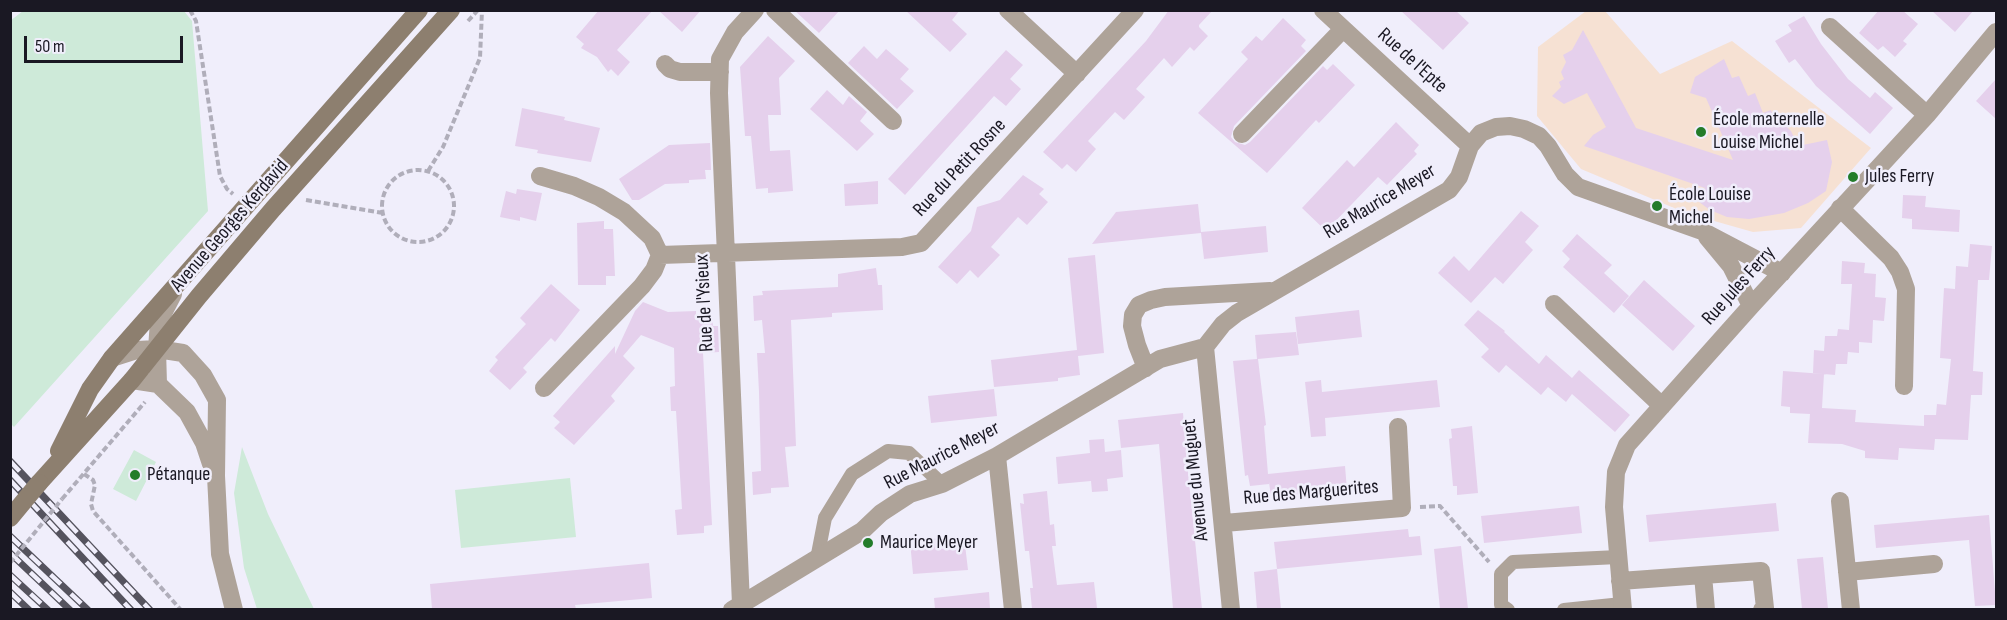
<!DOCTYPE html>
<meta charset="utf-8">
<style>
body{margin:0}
#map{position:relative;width:2007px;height:620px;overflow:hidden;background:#f0eefb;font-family:"Sofia Sans Condensed",sans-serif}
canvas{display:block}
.frame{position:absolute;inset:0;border:12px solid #1a1823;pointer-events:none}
.scale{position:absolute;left:24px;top:36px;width:159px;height:27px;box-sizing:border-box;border:3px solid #1a1823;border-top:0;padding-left:8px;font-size:18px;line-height:21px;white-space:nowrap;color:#1a1823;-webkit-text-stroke:4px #f0eefb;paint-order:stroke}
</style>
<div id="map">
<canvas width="2007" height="620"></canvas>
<div class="frame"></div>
<div class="scale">50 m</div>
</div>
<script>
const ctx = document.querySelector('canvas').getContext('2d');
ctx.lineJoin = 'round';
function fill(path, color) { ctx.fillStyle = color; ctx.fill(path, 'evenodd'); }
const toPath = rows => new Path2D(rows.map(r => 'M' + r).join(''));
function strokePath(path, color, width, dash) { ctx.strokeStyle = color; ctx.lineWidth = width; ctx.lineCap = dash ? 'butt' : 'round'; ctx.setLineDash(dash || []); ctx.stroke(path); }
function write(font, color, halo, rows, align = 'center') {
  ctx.font = font + ' "Sofia Sans Condensed",sans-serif'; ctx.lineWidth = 5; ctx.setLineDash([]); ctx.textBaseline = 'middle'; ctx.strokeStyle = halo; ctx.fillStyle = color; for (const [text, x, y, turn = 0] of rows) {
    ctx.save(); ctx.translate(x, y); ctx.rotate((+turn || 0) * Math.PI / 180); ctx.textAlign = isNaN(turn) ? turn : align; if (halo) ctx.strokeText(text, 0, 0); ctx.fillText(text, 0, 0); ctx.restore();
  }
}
fill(toPath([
 [1586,11,1605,11,1660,74,1732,41,1871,148,1801,228,1753,232,1686,213,1581,169,1537,116,1538,47]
]), '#f6e1d3');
fill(toPath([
 [23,11,184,11,192,21,208,211,14,427,10,423,10,21],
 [242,447,268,514,314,609,257,609,244,568,234,493],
 [134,450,156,462,136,501,113,489],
 [570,478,576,537,461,548,455,490]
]), '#ceead9');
fill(toPath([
 [599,10,653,10,617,50,630,62,618,76,611,69,608,72,597,57,581,48,584,44,576,37],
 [658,10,701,10,682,32],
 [794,10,840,10,819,33],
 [905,10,960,10,952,20,967,34,950,52],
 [1169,10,1213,10,1199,25,1199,27,1208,36,1194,51,1190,47,1172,67,1164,58,1136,89,1145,97,1124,120,1115,112,1088,141,1096,149,1076,172,1067,164,1062,169,1043,152,1146,41],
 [1400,10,1455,10,1469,23,1443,50],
 [1879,10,1902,10,1918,24,1903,41,1907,44,1895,57,1883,46,1878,50,1859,33],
 [1931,10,1974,10,1955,32],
 [1804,16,1821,44,1848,79,1870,98,1875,92,1893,108,1870,134,1816,86,1795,59,1789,63,1775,41,1792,31,1788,25],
 [1283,18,1306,40,1301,46,1306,51,1234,126,1231,137,1235,142,1245,145,1250,142,1323,66,1327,70,1333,64,1355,85,1319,123,1316,120,1267,173,1198,113,1248,59,1241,52,1256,36,1262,41],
 [1583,30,1636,128,1733,160,1706,98,1690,93,1695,77,1724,59,1732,78,1739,76,1748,96,1755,93,1763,113,1771,110,1778,127,1785,125,1791,131,1798,146,1827,140,1832,162,1826,191,1808,203,1784,213,1749,219,1727,217,1710,210,1695,199,1705,188,1584,146,1593,135,1606,127,1587,93,1564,104,1552,96,1561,87,1559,82,1564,79,1561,72,1566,62,1563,55,1572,50],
 [768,36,795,61,779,78,781,115,768,115,770,151,790,150,793,191,768,193,768,188,756,189,751,136,745,136,740,67],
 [864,46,877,59,886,49,909,69,900,79,914,91,897,109,848,63],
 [1006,50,1023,65,1010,79,1021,89,1006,106,994,96,905,195,888,179],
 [1996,79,1996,119,1976,101],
 [827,90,843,105,849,96,867,112,860,121,874,134,857,151,810,109],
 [522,108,565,117,564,120,600,128,591,162,537,153,538,150,515,146],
 [1396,122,1419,145,1414,151,1417,154,1387,185,1378,177,1326,231,1302,208,1347,160,1354,167],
 [710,143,711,170,705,170,706,179,689,180,689,183,665,184,639,200,632,200,619,179,669,145],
 [1023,175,1044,189,1039,194,1048,202,1027,225,1018,217,991,247,1000,255,978,278,970,270,957,284,938,267,971,231,977,207,1000,200],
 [878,181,878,204,845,206,844,184],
 [517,189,542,193,536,221,520,217,520,221,500,217,506,191,516,194],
 [1903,195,1926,196,1925,207,1960,210,1959,232,1912,229,1912,219,1902,218],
 [1198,204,1201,232,1266,226,1268,252,1204,259,1201,233,1092,244,1116,212],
 [1521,211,1539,226,1525,242,1533,250,1503,284,1495,277,1471,303,1438,273,1454,256,1469,271],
 [604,221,604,229,613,229,615,276,606,276,606,285,578,285,577,223],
 [1577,234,1612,265,1604,273,1629,296,1614,313,1563,267,1570,259,1562,251],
 [1970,244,1992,246,1989,280,1978,280,1973,371,1983,372,1982,395,1971,395,1968,440,1935,439,1934,450,1899,448,1898,460,1865,458,1865,451,1842,444,1808,443,1810,414,1790,413,1790,407,1781,406,1783,371,1824,374,1822,408,1856,410,1855,422,1924,426,1924,415,1936,415,1937,404,1946,405,1951,359,1940,358,1944,288,1955,289,1956,266,1968,267],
 [1095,255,1104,353,1078,356,1080,375,1058,378,1058,381,994,387,991,360,1077,350,1068,258],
 [1842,261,1865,263,1864,273,1876,274,1875,297,1886,298,1884,321,1873,320,1872,343,1859,342,1859,353,1848,352,1847,364,1836,364,1835,375,1813,373,1814,350,1824,351,1825,336,1837,336,1838,329,1849,330,1852,284,1841,284],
 [876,268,878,285,882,285,883,310,832,313,832,317,791,320,796,446,785,447,789,487,771,488,771,493,753,495,752,472,761,471,759,392,757,353,765,353,762,320,754,321,753,296,763,295,762,291,838,287,838,274],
 [1644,280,1695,326,1673,351,1622,305],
 [551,284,580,310,555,342,551,338,523,368,527,372,510,390,489,371,498,360,495,357,526,324,520,318],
 [643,302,668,312,696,311,696,315,712,315,713,326,718,326,719,352,703,353,712,525,704,526,704,533,677,535,675,510,682,509,676,411,671,411,670,387,675,386,674,348,641,335,623,356,635,368,611,396,615,401,574,445,554,428,560,422,553,416,615,346,615,354,635,311],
 [1359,310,1362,337,1298,344,1295,317],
 [1478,310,1505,331,1504,332,1539,364,1546,355,1572,378,1579,370,1630,415,1615,432,1572,394,1566,402,1548,387,1541,395,1506,365,1499,373,1481,357,1489,349,1464,325],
 [1296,332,1299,355,1258,359,1266,425,1264,426,1268,474,1345,466,1347,490,1271,497,1269,482,1269,484,1250,486,1248,475,1245,476,1233,361,1257,359,1255,335],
 [1321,380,1322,392,1437,380,1440,407,1325,418,1326,436,1311,437,1305,382],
 [994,389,997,416,931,423,928,396],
 [1183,413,1188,472,1202,609,1173,609,1159,444,1121,448,1118,420],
 [1472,426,1478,493,1457,495,1457,486,1453,486,1449,439,1452,438,1451,429],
 [1104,439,1105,452,1121,450,1123,477,1107,479,1108,491,1092,492,1091,481,1058,484,1056,457,1090,453,1089,440],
 [1047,491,1050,525,1054,524,1056,546,1052,546,1057,585,1094,582,1097,608,1032,609,1030,588,1033,588,1029,551,1025,551,1020,503,1024,504,1023,494],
 [1776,503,1779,531,1649,542,1646,515],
 [1579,506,1582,533,1484,543,1481,516],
 [1989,515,1996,605,1975,606,1969,540,1876,548,1874,525],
 [1408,529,1409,537,1420,536,1422,555,1277,569,1274,542],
 [964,536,968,570,913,574,910,541],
 [1461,546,1468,609,1440,609,1434,549],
 [1823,557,1828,609,1802,609,1797,559],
 [649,563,652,598,575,605,576,609,432,609,430,584],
 [1277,569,1281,609,1257,609,1254,572],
 [989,592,990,609,935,609,934,598]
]), '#e5d0ec');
strokePath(toPath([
 [190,10,196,21,220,176,227,189,233,194],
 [468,21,478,10],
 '382 206a36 36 0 1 1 72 0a36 36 0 1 1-72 0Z',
 [428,171,443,147,480,58,482,10],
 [306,200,383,213],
 [84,474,93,480,95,485,91,504,93,511,181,610],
 [62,499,145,402],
 [1420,507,1440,506,1489,562]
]), '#b0aeba', 4, [6, 3]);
strokePath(toPath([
 [817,559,825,518,852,474,888,451,909,453,942,484],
 [1508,610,1501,605,1501,574,1513,562,1618,557],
 [1564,610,1622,604]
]), '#aea399', 14);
strokePath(toPath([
 [775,10,893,121],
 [1008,10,1077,74],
 [1323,10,1470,146],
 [1830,27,1927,115],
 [665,64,670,69,680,72,720,72],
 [1242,134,1343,29],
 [540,176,574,186,599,197,624,212,652,238,660,255],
 [1840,208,1891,258,1900,272,1906,289,1904,386],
 [1707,237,1731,266,1751,306],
 [660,255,902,247,921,243,1135,10],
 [1554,304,1662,406],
 [1205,347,1231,610],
 [112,358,137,350,157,349,183,353,203,375,217,400,216,476,220,554,234,610],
 [1146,368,1137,345,1132,326,1133,315,1139,305,1151,300,1165,297,1270,291],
 [132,380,158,384,187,412,204,443,211,464],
 [158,384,157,349,159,321,173,294],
 [544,388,642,286,654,270,660,255],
 [997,456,1013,610],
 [1840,501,1851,610],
 [1224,523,1402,508,1398,427],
 [1847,572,1934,564],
 [1703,575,1761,571,1765,608,1762,610],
 [1620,581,1703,575,1706,610],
 [741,604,719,93,720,59,735,32,755,10],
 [732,610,862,531,881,513,910,494,942,484,997,456,1160,359,1205,347,1223,324,1237,313,1449,190,1459,177,1470,146,1481,133,1496,127,1510,126,1524,129,1539,136,1548,146,1565,174,1578,187,1702,231,1782,273],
 [1623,610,1614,507,1616,472,1627,445,1751,306,1927,115,1996,32]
]), '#aea399', 18);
strokePath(toPath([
 [59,451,90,389,112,358,419,10],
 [39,483,132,380,199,296,273,209,451,10]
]), '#8d7f6f', 18);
const rail = toPath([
 [10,461,150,610],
 [10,480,131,610],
 [10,536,88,610],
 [10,553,70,610],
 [10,575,48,610],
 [10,592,29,610]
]);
strokePath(rail, '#55535e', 7);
strokePath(rail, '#f0eefb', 4.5, [14]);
strokePath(toPath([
 [10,563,62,499]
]), '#b0aeba', 4, [6, 3]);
strokePath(toPath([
 [10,518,39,483]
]), '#8d7f6f', 18);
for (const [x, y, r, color] of [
 [1701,132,6,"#237c2a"],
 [1853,177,6,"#237c2a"],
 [1657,206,6,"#237c2a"],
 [135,475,6,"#237c2a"],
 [868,543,6,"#237c2a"]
]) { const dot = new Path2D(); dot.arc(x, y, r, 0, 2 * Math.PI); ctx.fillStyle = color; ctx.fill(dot); strokePath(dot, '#f0eefb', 2); }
write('20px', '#1a1823', '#f0eefb', [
 ["Rue de l'Epte",1412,61,42],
 ["Rue du Petit Rosne",960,168,-47],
 ["Rue Maurice Meyer",1380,202,-31],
 ["Avenue Georges Kerdavid",230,226,-49],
 ["Rue Jules Ferry",1739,286,-48],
 ["Rue de l'Ysieux",705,303,-93],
 ["Rue Maurice Meyer",942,456,-27],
 ["Avenue du Muguet",1196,480,-96],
 ["Rue des Marguerites",1311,493,-5]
]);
write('20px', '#1a1823', '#f0eefb', [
 ["École maternelle",1713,120],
 ["Louise Michel",1713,143],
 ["Jules Ferry",1865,177],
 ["École Louise",1669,195],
 ["Michel",1669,218],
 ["Pétanque",147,475],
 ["Maurice Meyer",880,543]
], 'left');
</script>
